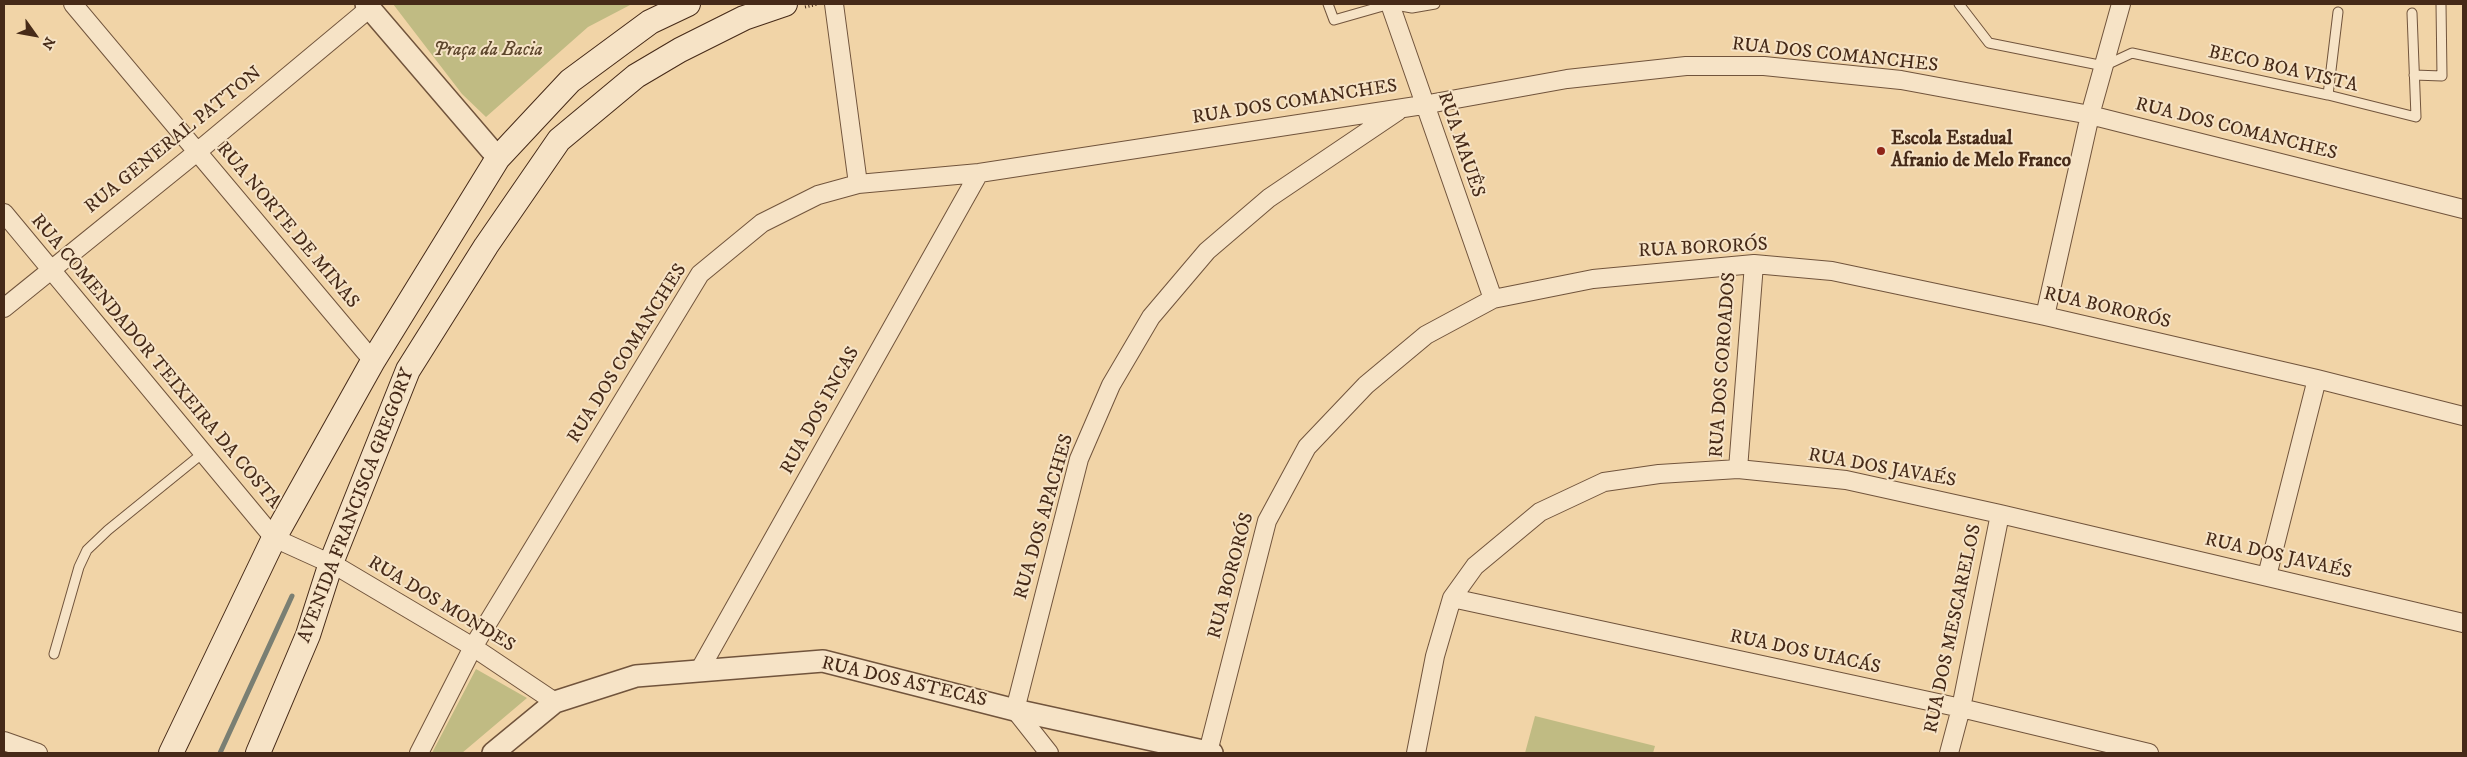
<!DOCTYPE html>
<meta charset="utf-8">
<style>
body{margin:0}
#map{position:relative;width:2467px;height:757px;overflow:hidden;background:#f1d4a7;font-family:"IM FELL DW Pica",serif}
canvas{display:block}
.frame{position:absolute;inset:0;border:5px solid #462a18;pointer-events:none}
.north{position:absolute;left:10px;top:10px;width:50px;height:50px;-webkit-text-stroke:4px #f6e3c6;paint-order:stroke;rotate:122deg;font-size:14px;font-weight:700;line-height:20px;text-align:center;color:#462a18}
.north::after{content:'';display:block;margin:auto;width:18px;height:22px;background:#462a18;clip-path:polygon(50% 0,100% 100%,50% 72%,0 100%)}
</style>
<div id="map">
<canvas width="2467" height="757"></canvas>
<div class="frame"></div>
<div class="north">N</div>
</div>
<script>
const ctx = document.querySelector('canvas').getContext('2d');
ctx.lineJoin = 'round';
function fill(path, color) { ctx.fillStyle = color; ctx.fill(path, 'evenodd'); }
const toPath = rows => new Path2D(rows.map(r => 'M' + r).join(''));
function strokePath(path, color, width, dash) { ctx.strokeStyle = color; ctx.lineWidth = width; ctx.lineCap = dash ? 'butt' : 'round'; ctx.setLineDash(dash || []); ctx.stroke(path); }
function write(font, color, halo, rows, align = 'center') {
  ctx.font = font + ' "IM FELL DW Pica",serif'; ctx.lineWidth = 4; ctx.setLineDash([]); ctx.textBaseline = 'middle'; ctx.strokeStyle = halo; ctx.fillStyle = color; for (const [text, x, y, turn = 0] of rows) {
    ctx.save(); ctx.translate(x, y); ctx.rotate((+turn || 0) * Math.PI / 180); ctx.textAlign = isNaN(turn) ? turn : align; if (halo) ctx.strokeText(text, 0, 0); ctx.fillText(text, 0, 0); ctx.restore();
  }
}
fill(toPath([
 [393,4,632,4,588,27,486,117,462,94],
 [476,669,527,698,462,753,432,753],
 [1535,716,1655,746,1653,753,1525,753]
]), '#c0bb83');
strokePath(toPath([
 [220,753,292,596]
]), '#7a7f73', 5);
const service = toPath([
 [1328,4,1334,20,1390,4],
 [1390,4,1412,8,1435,4],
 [1959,4,1989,43,2104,66,2132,53,2328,95,2416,117,2412,13],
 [2414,75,2442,76,2441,4],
 [2328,95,2338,12],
 [54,654,79,567,87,550,108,530,203,453]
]);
const minor = toPath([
 [73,4,373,361],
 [834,4,858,184],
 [1390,4,1493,299],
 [4,213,274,538,338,567,473,647,555,702],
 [4,308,197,152,371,7],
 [2045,316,2090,115,2121,4],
 [1738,469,1754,264],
 [2267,576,2317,379],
 [1452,598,1961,708,2149,753],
 [699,671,979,173],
 [4,741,38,753],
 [1208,752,1267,521,1307,447,1366,385,1426,335,1493,299,1593,279,1754,264,1832,271,2045,316,2317,379,2463,416],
 [419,753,473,647,700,274,762,223,818,195,858,184,979,173,1423,105,1567,79,1686,66,1764,66,1901,80,2090,115,2463,209],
 [1049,753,1015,710,1079,459,1111,385,1151,317,1207,251,1269,198,1398,111],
 [1416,753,1435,656,1452,598,1475,566,1540,512,1604,482,1659,474,1738,469,1846,480,2000,514,2463,623],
 [1949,753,1961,708,2000,514]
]);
const tertiary = toPath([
 [366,4,498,158],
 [493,753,555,702,636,676,823,661,1015,710,1212,753]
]);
const secondary = toPath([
 [171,753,274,538,373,361,498,158,570,81,650,22,688,4],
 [258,753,308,635,331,563,408,370,486,246,559,140,636,76,680,50,744,18,785,4]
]);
strokePath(service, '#71543c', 11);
strokePath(minor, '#71543c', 20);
strokePath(tertiary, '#71543c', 24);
strokePath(secondary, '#462a18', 26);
strokePath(toPath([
 [805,7,818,4]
]), '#462a18', 3, [1, 2.5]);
strokePath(service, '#f6e3c6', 9);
strokePath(minor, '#f6e3c6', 18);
strokePath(tertiary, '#f6e3c6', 21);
strokePath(secondary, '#f6e3c6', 24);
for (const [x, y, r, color] of [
 [1881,151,5,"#8f2418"]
]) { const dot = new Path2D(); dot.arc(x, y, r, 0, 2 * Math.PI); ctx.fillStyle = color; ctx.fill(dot); strokePath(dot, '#f6e3c6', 2); }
write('italic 19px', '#5e472d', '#f6e3c6', [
 ["Praça da Bacia",488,51]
]);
write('19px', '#462a18', '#f6e3c6', [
 ["RUA DOS COMANCHES",1835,56,6],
 ["BECO BOA VISTA",2283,70,13],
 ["RUA DOS COMANCHES",1295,103,-9],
 ["RUA DOS COMANCHES",2236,130,14],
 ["RUA GENERAL PATTON",174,141,-39],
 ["RUA MAUÊS",1460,145,71],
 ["RUA NORTE DE MINAS",287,226,50],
 ["RUA BORORÓS",1703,249,-3],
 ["RUA BORORÓS",2107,309,13],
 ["RUA DOS COMANCHES",628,354,-58],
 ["RUA COMENDADOR TEIXEIRA DA COSTA",155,362,50],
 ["RUA DOS COROADOS",1724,365,-86],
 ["RUA DOS INCAS",821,411,-61],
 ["RUA DOS JAVAÉS",1882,469,10],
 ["AVENIDA FRANCISCA GREGORY",357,506,-69],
 ["RUA DOS APACHES",1045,517,-74],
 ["RUA DOS JAVAÉS",2278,557,13],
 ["RUA BORORÓS",1232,576,-75],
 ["RUA DOS MONDES",441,605,31],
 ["RUA DOS MESCARELOS",1954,629,-78],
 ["RUA DOS UIACÁS",1805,653,12],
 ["RUA DOS ASTECAS",904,683,13]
]);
write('bold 19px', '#462a18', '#f6e3c6', [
 ["Escola Estadual",1891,140],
 ["Afranio de Melo Franco",1891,162]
], 'left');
</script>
